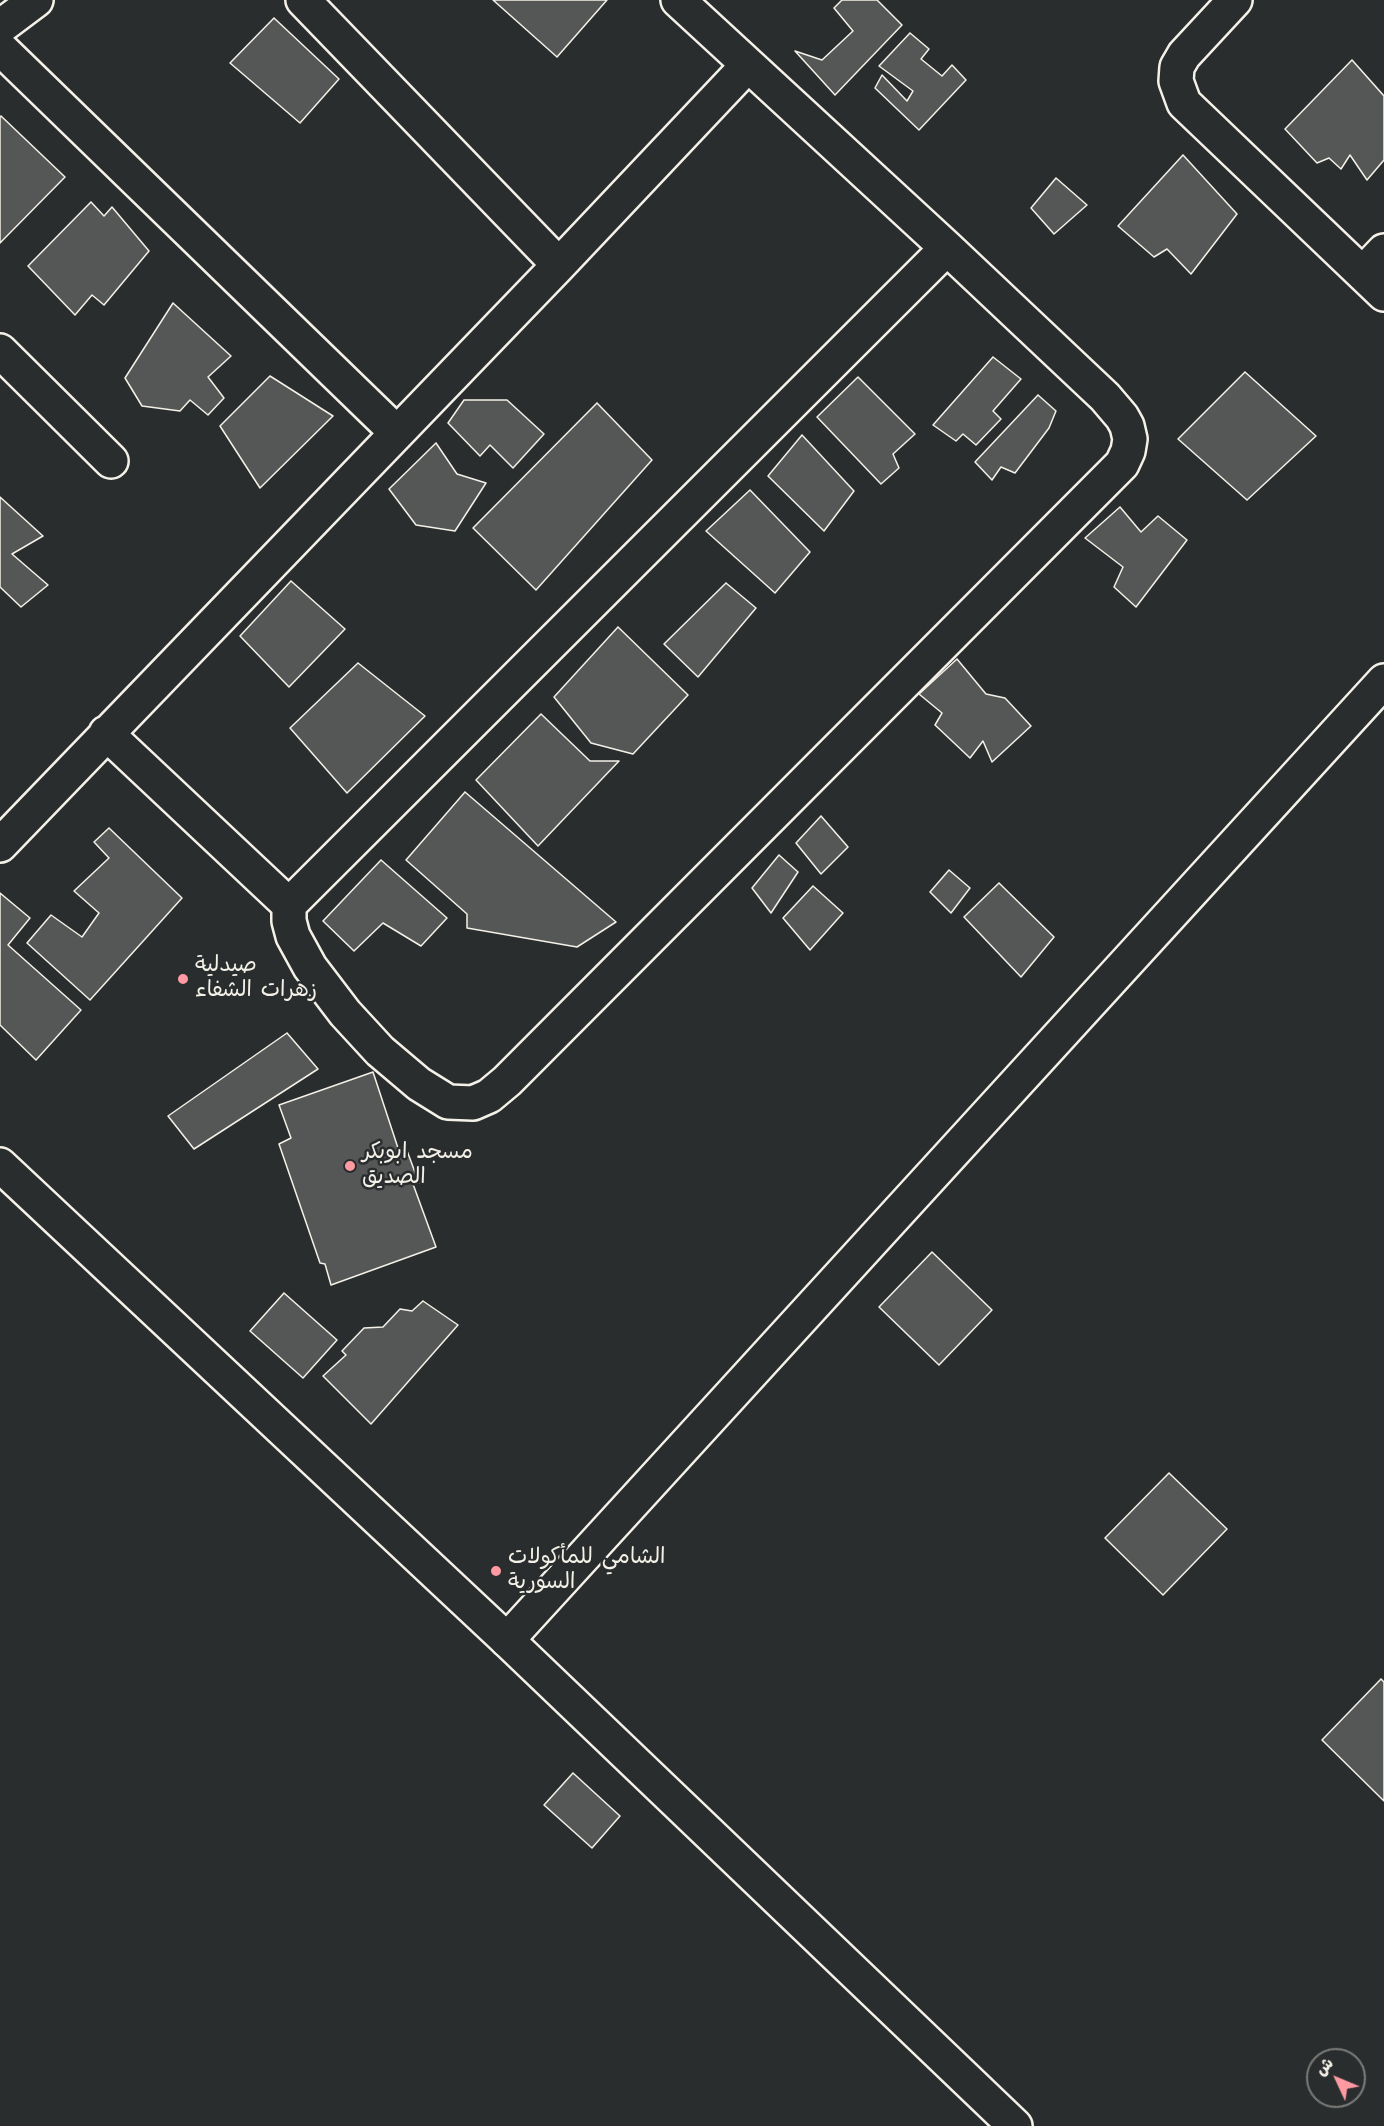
<!DOCTYPE html>
<meta charset="utf-8">
<style>
body{margin:0}
#map{position:relative;width:1384px;height:2126px;overflow:hidden;background:#2a2d2e;font-family:"Architects Daughter","Playpen Sans Arabic",sans-serif}
canvas{display:block}
.north{position:absolute;left:1306px;top:2048px;width:60px;height:60px;box-sizing:border-box;background:#2a2d2e;border:2px solid #7b7b78;border-radius:50%;rotate:314deg;font-size:16px;font-weight:700;line-height:24px;text-align:center;color:#f4f1e8}
.north::after{content:'';display:block;margin:auto;width:21px;height:27px;background:#ff9aa2;clip-path:polygon(50% 0,100% 100%,50% 72%,0 100%)}
</style>
<div id="map">
<canvas width="1384" height="2126"></canvas>
<div class="north">ش</div>
</div>
<script>
const ctx = document.querySelector('canvas').getContext('2d');
ctx.lineJoin = 'round';
function fill(path, color) { ctx.fillStyle = color; ctx.fill(path, 'evenodd'); }
const toPath = rows => new Path2D(rows.map(r => 'M' + r).join(''));
function strokePath(path, color, width, dash) { ctx.strokeStyle = color; ctx.lineWidth = width; ctx.lineCap = dash ? 'butt' : 'round'; ctx.setLineDash(dash || []); ctx.stroke(path); }
function write(font, color, halo, rows, align = 'center') {
  ctx.font = font + ' "Architects Daughter","Playpen Sans Arabic",sans-serif'; ctx.lineWidth = 5; ctx.setLineDash([]); ctx.textBaseline = 'middle'; ctx.strokeStyle = halo; ctx.fillStyle = color; for (const [text, x, y, turn = 0] of rows) {
    ctx.save(); ctx.translate(x, y); ctx.rotate((+turn || 0) * Math.PI / 180); ctx.textAlign = isNaN(turn) ? turn : align; if (halo) ctx.strokeText(text, 0, 0); ctx.fillText(text, 0, 0); ctx.restore();
  }
}
const building = toPath([
 [493,0,607,0,557,57,493,0],
 [842,0,877,0,902,25,835,95,795,51,822,60,853,31,834,8,842,0],
 [274,18,339,79,300,123,230,63,274,18],
 [910,33,929,49,921,59,942,76,952,65,966,80,919,130,875,88,882,75,907,101,913,91,879,66,910,33],
 [1352,60,1384,96,1384,160,1367,180,1350,155,1341,169,1329,158,1317,163,1285,129,1352,60],
 [1,116,65,177,0,243,0,117,1,116],
 [1183,155,1237,214,1191,274,1167,249,1154,257,1118,226,1183,155],
 [1056,178,1087,205,1054,234,1031,208,1056,178],
 [91,202,104,216,112,207,149,251,104,305,92,295,75,315,28,266,91,202],
 [173,303,231,356,208,377,224,398,208,415,190,400,180,411,142,406,125,378,173,303],
 [993,357,1021,379,993,411,1001,419,976,445,963,434,956,441,933,425,993,357],
 [1245,372,1316,436,1247,500,1178,439,1245,372],
 [270,376,333,416,260,488,220,426,270,376],
 [858,377,915,434,893,454,899,468,881,484,817,417,858,377],
 [1038,395,1056,411,1049,428,1015,473,1001,467,992,480,975,462,1038,395],
 [464,400,507,400,544,434,513,468,490,445,480,456,448,423,464,400],
 [597,403,652,460,536,590,473,528,597,403],
 [802,435,854,491,824,531,768,476,802,435],
 [436,443,457,474,486,483,455,531,416,525,389,489,436,443],
 [750,490,810,552,775,593,706,531,750,490],
 [0,497,43,536,12,554,48,585,21,607,0,587,0,497],
 [1120,507,1141,532,1158,516,1187,540,1136,607,1114,587,1123,567,1085,538,1120,507],
 [291,581,345,629,289,687,240,636,291,581],
 [726,583,756,608,698,677,664,644,726,583],
 [618,627,688,695,633,754,591,743,554,697,618,627],
 [957,659,986,694,1005,698,1031,726,992,762,983,741,970,758,935,725,942,713,919,694,957,659],
 [358,663,425,716,347,793,290,728,358,663],
 [541,714,590,761,619,761,538,846,476,780,541,714],
 [465,792,616,922,577,947,467,928,467,914,406,860,465,792],
 [821,816,848,847,821,874,796,843,821,816],
 [109,828,182,898,90,1000,27,943,51,915,82,937,99,913,74,891,109,858,94,842,109,828],
 [779,855,798,872,771,913,752,888,779,855],
 [381,860,447,918,421,946,383,923,354,951,323,921,381,860],
 [949,870,970,888,951,913,930,892,949,870],
 [999,883,1054,937,1021,977,964,917,999,883],
 [813,886,843,913,810,950,783,918,813,886],
 [0,893,30,918,8,945,81,1010,36,1060,0,1025,0,893],
 [287,1033,318,1069,194,1149,168,1116,287,1033],
 [373,1072,398,1148,406,1148,419,1183,413,1184,436,1247,331,1285,325,1264,320,1263,279,1144,291,1138,279,1105,373,1072],
 [932,1252,992,1310,939,1365,879,1307,932,1252],
 [284,1293,337,1340,303,1378,250,1331,284,1293],
 [423,1301,458,1325,371,1424,323,1376,346,1355,342,1351,364,1328,383,1327,400,1309,412,1311,423,1301],
 [1169,1473,1227,1529,1163,1595,1105,1538,1169,1473],
 [1381,1679,1384,1682,1384,1801,1322,1740,1381,1679],
 [573,1773,620,1816,592,1848,544,1805,573,1773]
]);
fill(building, '#555756');
strokePath(building, '#f4f1e8', 1.5);
const minor = toPath([
 [303,0,559,265],
 [678,0,947,248,1105,397,1122,417,1127,426,1130,439,1128,451,1122,464,507,1081,489,1096,473,1103,448,1102,419,1084,380,1051,345,1013,310,967,293,936,289,921,289,905,947,248],
 [1235,0,1184,55,1177,67,1176,81,1184,103,1384,294],
 [0,27,36,0],
 [0,48,397,433],
 [1363,273,1384,251],
 [0,351,111,461],
 [106,733,289,905],
 [0,845,559,265,748,65],
 [507,1640,1384,681]
]);
const major = toPath([
 [0,1165,507,1640,1015,2126]
]);
strokePath(minor, '#f4f1e8', 38);
strokePath(major, '#f4f1e8', 38);
strokePath(minor, '#2a2d2e', 33);
strokePath(major, '#2a2d2e', 33);
for (const [x, y, r, color] of [
 [183,979,6,"#ff9aa2"],
 [350,1166,6,"#ff9aa2"],
 [496,1571,6,"#ff9aa2"]
]) { const dot = new Path2D(); dot.arc(x, y, r, 0, 2 * Math.PI); ctx.fillStyle = color; ctx.fill(dot); strokePath(dot, '#2a2d2e', 2); }
write('22px', '#f4f1e8', '#2a2d2e', [
 ["صيدلية",195,966],
 ["زهرات الشفاء",195,991],
 ["مسجد ابوبكر",362,1153],
 ["الصديق",362,1178],
 ["الشامي للمأكولات",508,1558],
 ["السورية",508,1583]
], 'left');
</script>
